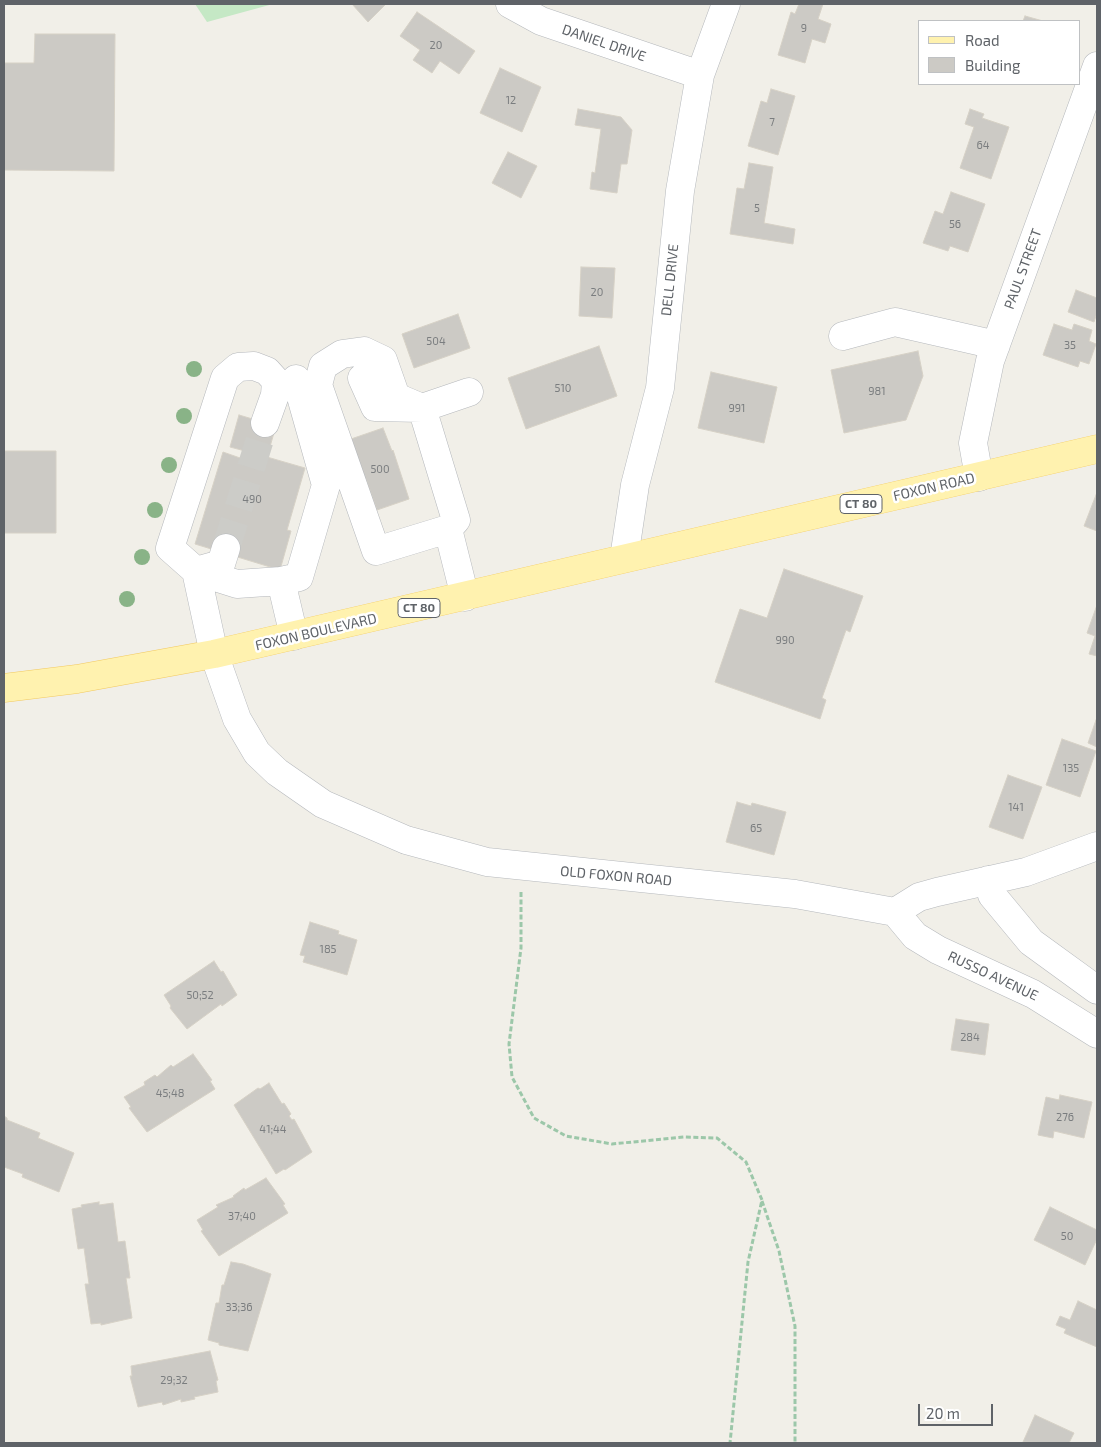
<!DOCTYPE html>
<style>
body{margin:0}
#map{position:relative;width:1101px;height:1447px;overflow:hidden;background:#f1efe8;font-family:"Exo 2",sans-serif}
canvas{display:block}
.frame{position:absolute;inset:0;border:5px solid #5f6368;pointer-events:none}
.legend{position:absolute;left:918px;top:20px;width:162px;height:65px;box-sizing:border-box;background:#fff;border:1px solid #bfc1c3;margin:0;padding:6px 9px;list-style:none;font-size:15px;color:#5f6368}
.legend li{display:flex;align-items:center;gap:10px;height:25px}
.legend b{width:25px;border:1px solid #bfc1c3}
.scale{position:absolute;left:918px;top:1404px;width:75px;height:22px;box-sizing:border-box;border:2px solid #5f6368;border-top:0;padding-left:6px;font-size:15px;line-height:18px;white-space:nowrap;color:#5f6368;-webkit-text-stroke:4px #fff;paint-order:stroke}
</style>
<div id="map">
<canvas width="1101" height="1447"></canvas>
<div class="frame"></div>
<ul class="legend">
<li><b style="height:6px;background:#fff2af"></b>Road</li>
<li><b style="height:14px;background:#cccac5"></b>Building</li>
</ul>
<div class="scale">20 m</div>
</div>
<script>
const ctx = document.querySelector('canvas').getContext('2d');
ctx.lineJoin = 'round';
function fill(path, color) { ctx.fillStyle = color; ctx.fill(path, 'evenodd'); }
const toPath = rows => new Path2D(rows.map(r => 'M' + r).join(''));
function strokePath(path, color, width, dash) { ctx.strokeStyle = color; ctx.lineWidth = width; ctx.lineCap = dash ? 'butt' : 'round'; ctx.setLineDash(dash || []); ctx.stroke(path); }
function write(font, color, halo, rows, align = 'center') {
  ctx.font = font + ' "Exo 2",sans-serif'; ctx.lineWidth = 5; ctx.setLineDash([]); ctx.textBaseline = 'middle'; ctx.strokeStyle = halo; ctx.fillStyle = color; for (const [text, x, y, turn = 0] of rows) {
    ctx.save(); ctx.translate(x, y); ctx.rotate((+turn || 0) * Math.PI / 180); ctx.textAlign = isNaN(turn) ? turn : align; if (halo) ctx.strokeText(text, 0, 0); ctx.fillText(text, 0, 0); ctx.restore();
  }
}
fill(toPath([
 [195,4,273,4,207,22]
]), '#c5e8c5');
const building = toPath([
 [352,4,386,4,368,22,352,4],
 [799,4,823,4,818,19,831,24,825,43,812,39,805,63,778,55,791,12,795,14,799,4],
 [417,12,475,51,459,74,440,61,432,73,413,60,420,50,400,36,417,12],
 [1025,16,1043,21,1023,21,1025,16],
 [35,34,115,34,114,171,4,170,4,63,34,63,35,34],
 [500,68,541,87,522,132,480,113,500,68],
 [771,89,795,96,778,155,748,146,761,101,767,103,771,89],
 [578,109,621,117,632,130,627,164,621,164,617,193,590,189,592,172,595,173,601,129,575,125,578,109],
 [970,109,984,114,982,118,1009,127,991,179,960,168,974,127,965,124,970,109],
 [508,152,537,166,521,198,492,183,508,152],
 [749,163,773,167,764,223,795,229,793,244,730,234,737,188,744,189,749,163],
 [951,192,985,204,968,252,950,246,948,251,923,243,935,211,943,214,951,192],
 [581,267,615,268,612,318,579,316,581,267],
 [1076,290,1097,298,1097,313,1094,322,1068,312,1076,290],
 [458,314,470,348,414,368,402,334,458,314],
 [1054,324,1072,330,1074,324,1092,330,1089,341,1096,344,1089,364,1080,361,1078,367,1043,355,1054,324],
 [599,346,617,396,526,429,508,378,599,346],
 [918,351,923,376,906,420,844,433,831,370,918,351],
 [711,372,777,387,764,443,698,428,711,372],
 [239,415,276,426,267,457,305,468,287,530,291,531,280,570,195,544,223,452,243,459,245,451,230,447,239,415],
 [383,428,392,451,393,450,409,499,377,510,366,479,362,481,356,464,359,462,351,439,383,428],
 [4,451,56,451,56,533,4,533,4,451],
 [1096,495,1097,496,1097,531,1084,526,1096,495],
 [784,569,863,596,850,632,846,630,822,698,826,700,820,719,715,682,740,609,767,618,784,569],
 [1097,605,1097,656,1089,654,1095,636,1087,633,1097,605],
 [1096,720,1097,720,1097,747,1088,743,1096,720],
 [1062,739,1096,751,1080,797,1046,785,1062,739],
 [1008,775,1042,787,1023,839,989,827,1008,775],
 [737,802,751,806,752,803,786,812,774,855,726,842,737,802],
 [310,922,339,931,338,934,357,940,347,975,303,962,305,956,300,955,310,922],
 [214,961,221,972,223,971,237,995,222,1006,221,1004,187,1029,170,1008,171,1006,164,995,214,961],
 [956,1019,989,1024,985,1055,951,1050,956,1019],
 [193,1054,212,1080,210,1081,215,1089,147,1132,129,1108,131,1107,124,1097,145,1085,144,1082,155,1075,157,1077,171,1065,173,1067,193,1054],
 [269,1083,282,1104,284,1103,291,1114,289,1116,292,1120,294,1119,312,1152,285,1170,284,1169,276,1174,234,1105,258,1088,260,1089,269,1083],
 [1060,1095,1092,1102,1084,1138,1054,1131,1053,1138,1038,1135,1046,1097,1059,1100,1060,1095],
 [4,1116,7,1118,7,1120,40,1133,38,1138,74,1153,59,1192,22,1177,23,1174,4,1167,4,1116],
 [266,1178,285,1204,283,1205,288,1213,219,1256,201,1231,203,1230,197,1220,218,1207,216,1205,234,1197,233,1196,244,1188,245,1190,266,1178],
 [99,1202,99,1205,113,1203,118,1242,125,1241,130,1278,126,1278,132,1318,101,1325,101,1323,91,1324,85,1284,89,1284,84,1248,78,1249,72,1209,82,1207,81,1205,99,1202],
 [1050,1207,1097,1230,1097,1239,1085,1265,1034,1240,1050,1207],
 [231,1262,243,1264,271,1274,248,1351,219,1345,219,1343,208,1340,216,1303,219,1303,222,1285,224,1285,231,1262],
 [1078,1301,1097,1310,1097,1347,1064,1333,1066,1329,1056,1325,1060,1316,1070,1320,1078,1301],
 [210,1351,218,1380,216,1381,218,1392,194,1397,195,1399,181,1402,181,1399,163,1405,162,1402,138,1407,130,1376,132,1376,131,1366,210,1351],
 [1035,1415,1074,1433,1069,1443,1023,1442,1035,1415]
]);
fill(building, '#cccac5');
strokePath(building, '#d6d1c6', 1);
strokePath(toPath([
 [226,548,265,423]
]), '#ccccc8', 28, [28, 14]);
const minor = toPath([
 [510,4,541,21,700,75],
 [843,336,895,322,996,345],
 [362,378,375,407,422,408,469,392],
 [296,379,326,485,299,577,281,581,237,584,196,571,214,654,237,719,257,753,277,772,323,804,406,840,487,862,795,894,895,912,919,897,937,892,1026,872,1097,846],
 [422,408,396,397,383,360,364,351,342,354,323,366,318,385,376,551,448,529],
 [422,408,456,520,448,529,465,597],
 [979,477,973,443,990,361,1097,66],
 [226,548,221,564,196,571,170,548,225,378,238,367,254,366,267,371,276,381,275,395,265,423],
 [624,558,635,485,660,388,680,191,700,75,726,4],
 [281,581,294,636],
 [988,880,992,895,1031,942,1097,990],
 [895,912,915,936,938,950,1033,994,1097,1034]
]);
const major = toPath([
 [4,688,77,679,214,654,1097,449]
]);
strokePath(minor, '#b5b8bc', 29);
strokePath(major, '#f2c960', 29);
strokePath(toPath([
 [521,892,521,948,509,1044,512,1077,534,1118,566,1136,612,1144,684,1137,717,1138,746,1162,762,1200,748,1262,730,1443],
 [762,1201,779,1251,795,1326,795,1443]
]), '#9cc7a9', 3, [5, 2.5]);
strokePath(minor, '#fff', 28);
strokePath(major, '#fff2af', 28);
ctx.fillStyle = '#89b387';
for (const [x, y] of [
 [194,369],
 [184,416],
 [169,465],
 [155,510],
 [142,557],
 [127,599]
]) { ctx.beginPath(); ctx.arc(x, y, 8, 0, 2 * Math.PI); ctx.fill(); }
write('11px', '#7a7d7f', null, [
 ["9",804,28],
 ["20",436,45],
 ["12",511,100],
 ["7",772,122],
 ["64",983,145],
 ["5",757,208],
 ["56",955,224],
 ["20",597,292],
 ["504",436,341],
 ["35",1070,345],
 ["510",563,388],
 ["981",877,391],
 ["991",737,408],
 ["500",380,469],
 ["490",252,499],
 ["990",785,640],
 ["135",1071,768],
 ["141",1016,807],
 ["65",756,828],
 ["185",328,949],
 ["50;52",200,995],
 ["284",970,1037],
 ["45;48",170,1093],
 ["276",1065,1117],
 ["41;44",273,1129],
 ["37;40",242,1216],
 ["50",1067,1236],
 ["33;36",239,1307],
 ["29;32",174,1380]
]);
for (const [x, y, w] of [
 [861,504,42],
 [419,608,42]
]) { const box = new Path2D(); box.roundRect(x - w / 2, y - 9.5, w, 19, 4); ctx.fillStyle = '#fff'; ctx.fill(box); strokePath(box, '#5f6368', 1); }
write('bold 12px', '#5f6368', null, [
 ["CT 80",861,504],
 ["CT 80",419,608]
]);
write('14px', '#5f6368', '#fff', [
 ["DANIEL DRIVE",604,43,19],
 ["PAUL STREET",1023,269,-70],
 ["DELL DRIVE",670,280,-84],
 ["FOXON ROAD",934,487,-13],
 ["FOXON BOULEVARD",316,632,-13],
 ["OLD FOXON ROAD",616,876,5],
 ["RUSSO AVENUE",993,976,25]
]);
</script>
